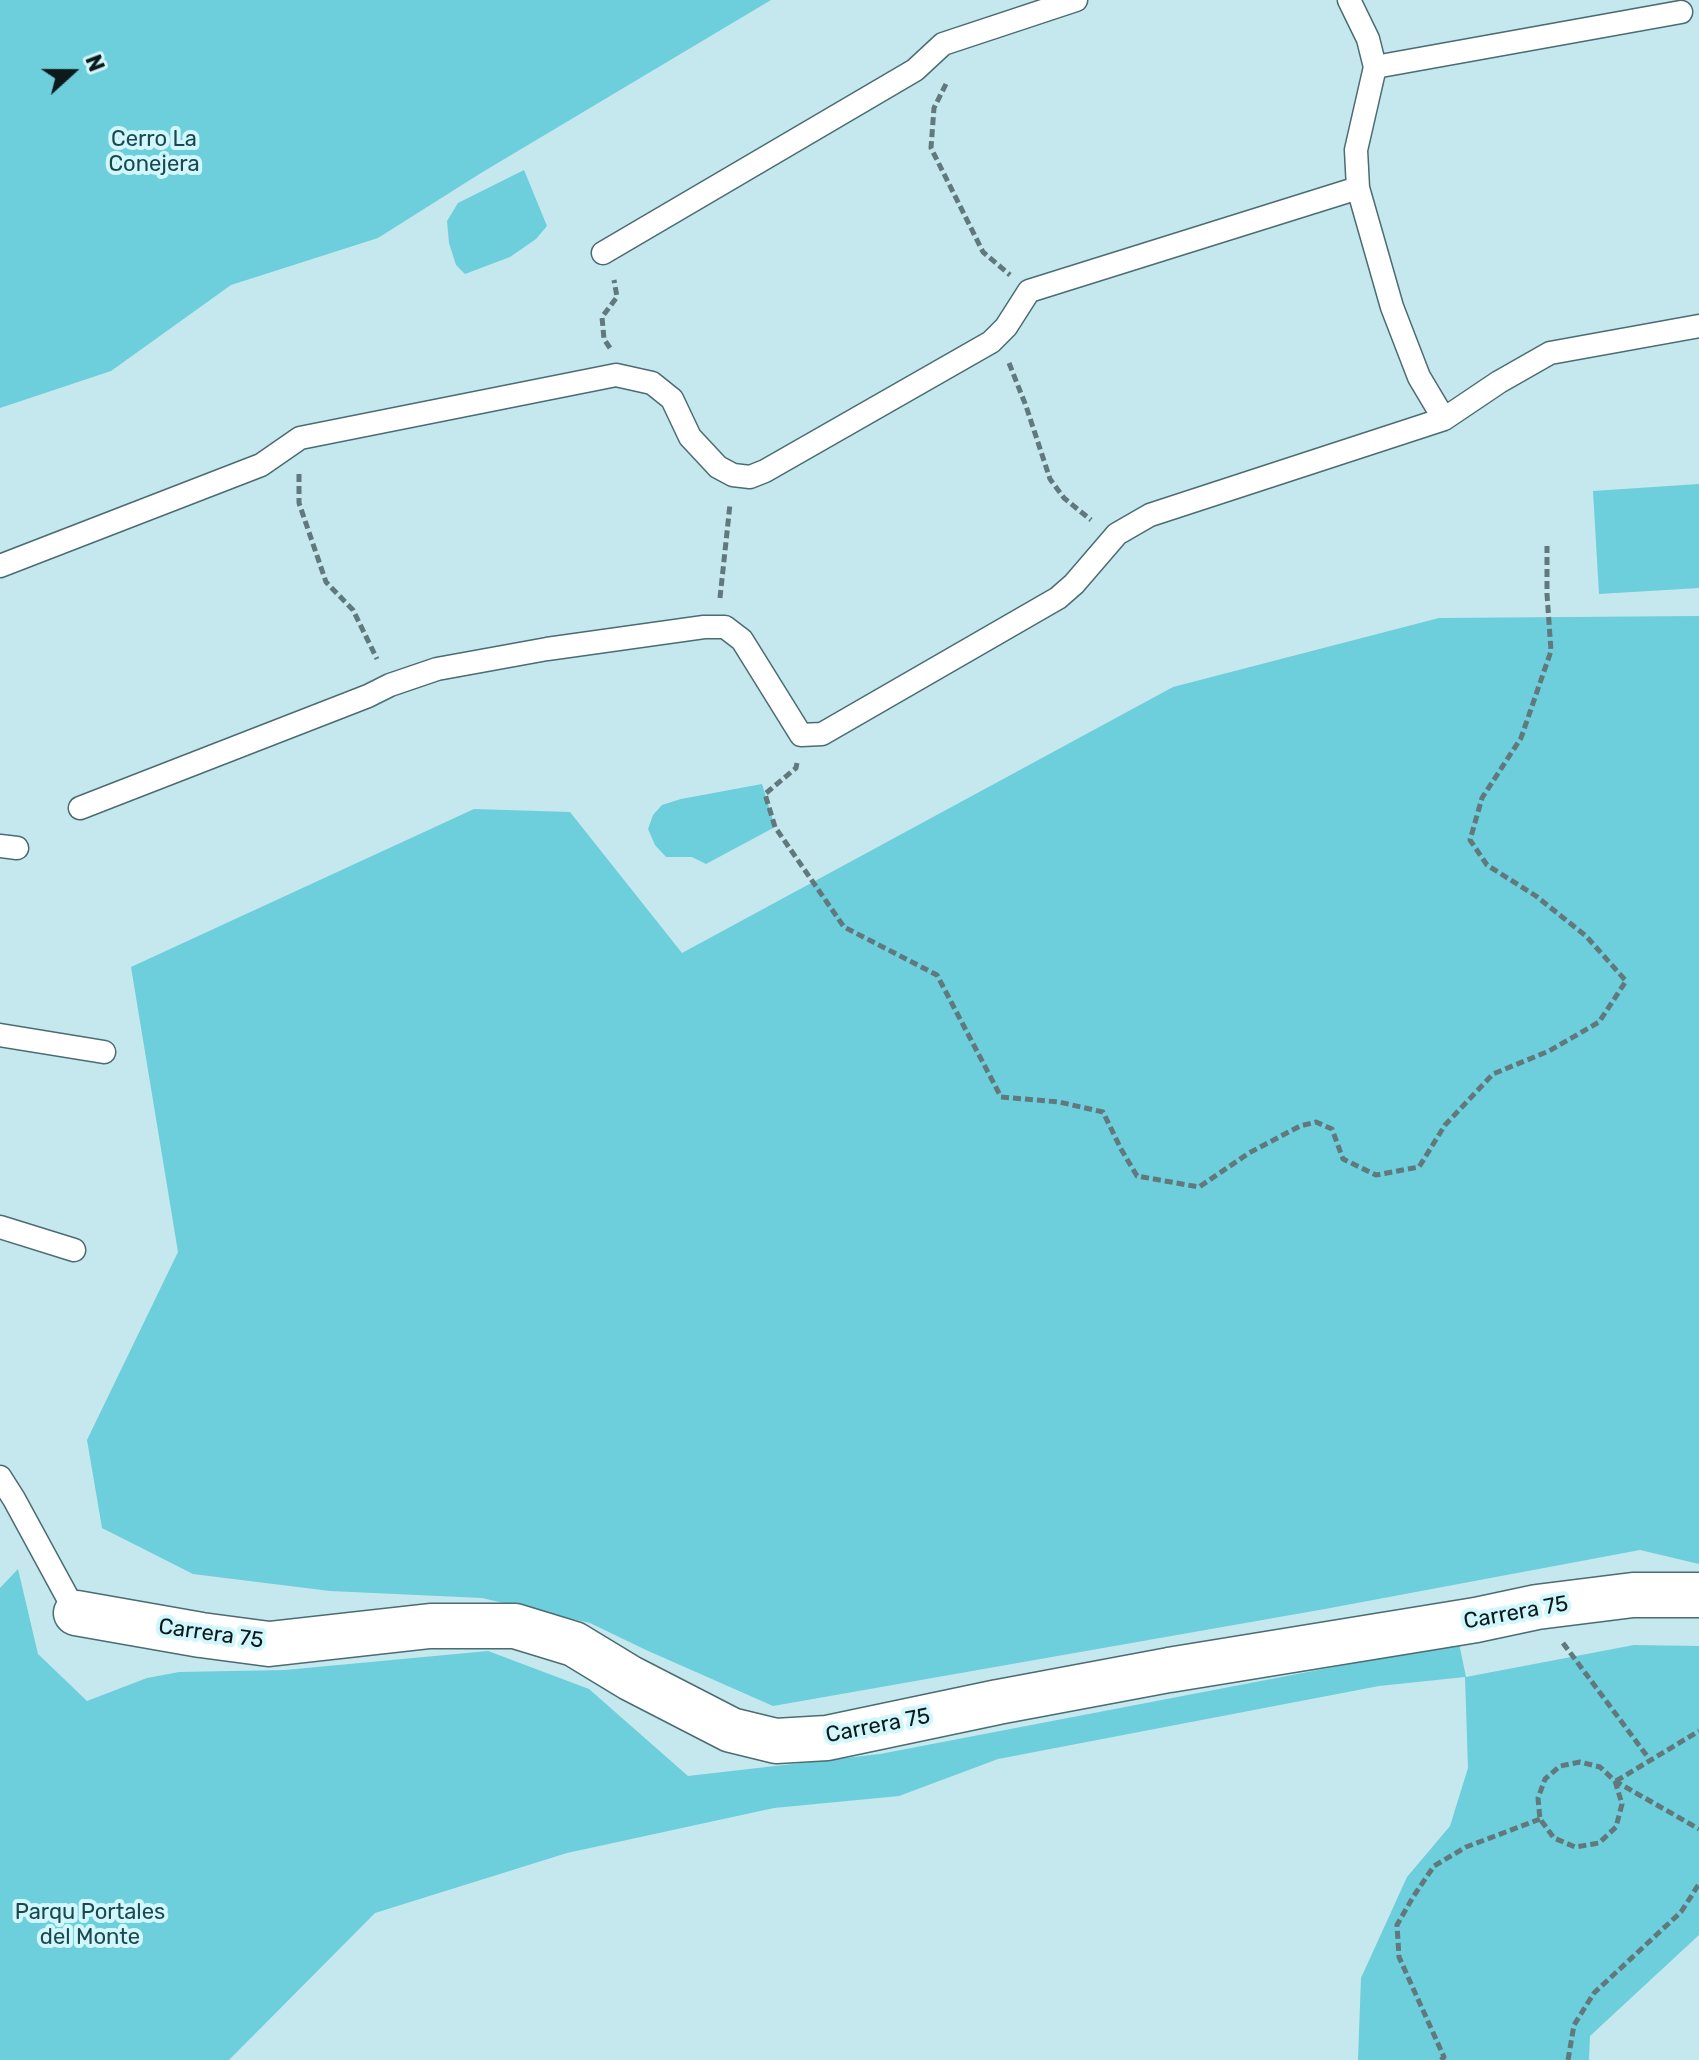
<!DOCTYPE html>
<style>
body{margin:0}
#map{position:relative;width:1699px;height:2060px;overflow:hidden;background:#c4e8ee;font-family:Rubik,sans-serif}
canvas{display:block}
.north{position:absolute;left:32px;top:32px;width:80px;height:80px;-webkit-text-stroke:6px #d1f6fb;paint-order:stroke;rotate:69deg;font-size:22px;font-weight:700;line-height:32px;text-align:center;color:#0c1a1c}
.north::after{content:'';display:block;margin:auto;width:28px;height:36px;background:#0c1a1c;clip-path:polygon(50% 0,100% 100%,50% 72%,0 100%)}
</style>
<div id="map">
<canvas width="1699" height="2060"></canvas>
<div class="north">N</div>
</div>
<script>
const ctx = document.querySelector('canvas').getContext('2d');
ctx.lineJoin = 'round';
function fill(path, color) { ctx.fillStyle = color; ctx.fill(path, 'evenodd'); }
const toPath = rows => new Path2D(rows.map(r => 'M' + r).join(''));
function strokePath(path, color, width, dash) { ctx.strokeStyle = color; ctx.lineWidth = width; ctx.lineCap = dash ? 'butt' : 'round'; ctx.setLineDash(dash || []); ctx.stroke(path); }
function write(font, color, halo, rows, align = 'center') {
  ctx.font = font + ' Rubik,sans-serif'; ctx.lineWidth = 8; ctx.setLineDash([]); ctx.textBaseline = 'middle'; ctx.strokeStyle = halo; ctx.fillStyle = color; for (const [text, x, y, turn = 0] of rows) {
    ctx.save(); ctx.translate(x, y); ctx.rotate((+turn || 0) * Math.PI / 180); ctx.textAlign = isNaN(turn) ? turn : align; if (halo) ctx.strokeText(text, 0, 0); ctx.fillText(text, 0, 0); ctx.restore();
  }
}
fill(toPath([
 [0,0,771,0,481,173,378,238,231,285,111,371,0,408],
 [524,170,547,226,536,239,510,257,465,274,456,265,449,243,447,221,458,203],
 [1699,484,1699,588,1599,594,1593,491],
 [1699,616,1699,1564,1640,1550,1325,1609,773,1706,646,1650,590,1623,482,1598,330,1591,193,1574,102,1528,87,1440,178,1252,131,967,474,809,570,812,682,953,1173,687,1439,618],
 [762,784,775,827,706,864,692,857,666,857,655,845,648,829,653,815,662,805,681,799],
 [18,1569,38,1654,87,1701,147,1678,179,1672,285,1670,488,1651,589,1689,688,1776,880,1754,1459,1643,1466,1677,1634,1645,1699,1646,1699,1935,1590,2036,1589,2060,1358,2060,1361,1978,1407,1877,1450,1826,1468,1768,1465,1677,1379,1686,998,1759,899,1796,774,1808,567,1853,375,1913,229,2060,0,2060,0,1588]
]), '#6dcedc');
const service = toPath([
 [1349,0,1368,39,1375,67,1356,150,1358,188,1392,307,1419,377,1444,419],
 [1375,67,1681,12],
 [603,253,915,70,943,44,1076,0],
 [0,566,261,465,300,438,616,375,652,383,672,399,690,437,718,467,733,475,750,477,765,471,991,342,1006,327,1029,291,1358,188],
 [80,808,368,696,390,685,437,669,547,649,704,627,725,627,742,640,801,735,822,734,1058,598,1074,584,1117,534,1150,515,1444,419,1499,382,1550,353,1699,326],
 [0,846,17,848],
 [0,1035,104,1052],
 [0,1227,74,1250],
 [0,1477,14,1499,76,1613]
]);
const minor = toPath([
 [76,1613,201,1635,269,1644,430,1626,515,1626,574,1644,630,1678,731,1730,776,1741,827,1738,998,1702,1169,1670,1476,1620,1537,1607,1633,1595,1699,1595]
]);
strokePath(service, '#4b6c71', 25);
strokePath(minor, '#4b6c71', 47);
strokePath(toPath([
 [946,84,934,108,931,148,983,252,1010,275],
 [610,348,604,339,602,317,617,297,614,280],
 [1009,363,1026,406,1050,479,1064,498,1091,520],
 [299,474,299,503,326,582,353,610,377,659],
 [720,598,730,504],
 [797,763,796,768,765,794,775,827,844,927,937,975,1001,1097,1059,1102,1103,1112,1121,1149,1137,1176,1199,1187,1249,1153,1300,1126,1316,1122,1332,1129,1343,1159,1376,1175,1419,1167,1445,1125,1493,1074,1549,1051,1599,1022,1626,981,1586,936,1536,896,1487,865,1470,840,1482,798,1521,738,1551,651,1547,594,1547,546],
 [1563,1643,1650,1760],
 [1615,1781,1622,1804,1616,1827,1599,1843,1575,1847,1554,1838,1540,1819,1538,1798,1545,1779,1560,1766,1580,1762,1600,1767,1615,1781,1699,1829],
 [1616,1781,1699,1731],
 [1441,2060,1444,2057,1399,1957,1397,1925,1413,1897,1434,1866,1466,1847,1540,1819],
 [1568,2060,1574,2025,1594,1993,1681,1912,1699,1884]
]), '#61797d', 5, [8, 4]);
strokePath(service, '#fff', 22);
strokePath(minor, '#fff', 44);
write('22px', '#194950', '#d1f6fb', [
 ["Cerro La",154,140],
 ["Conejera",154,165],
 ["Parqu Portales",90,1913],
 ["del Monte",90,1938]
]);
write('22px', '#0c1a1c', '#d1f6fb', [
 ["Carrera 75",1516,1613,-10],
 ["Carrera 75",211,1634,8],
 ["Carrera 75",878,1726,-11]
]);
</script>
